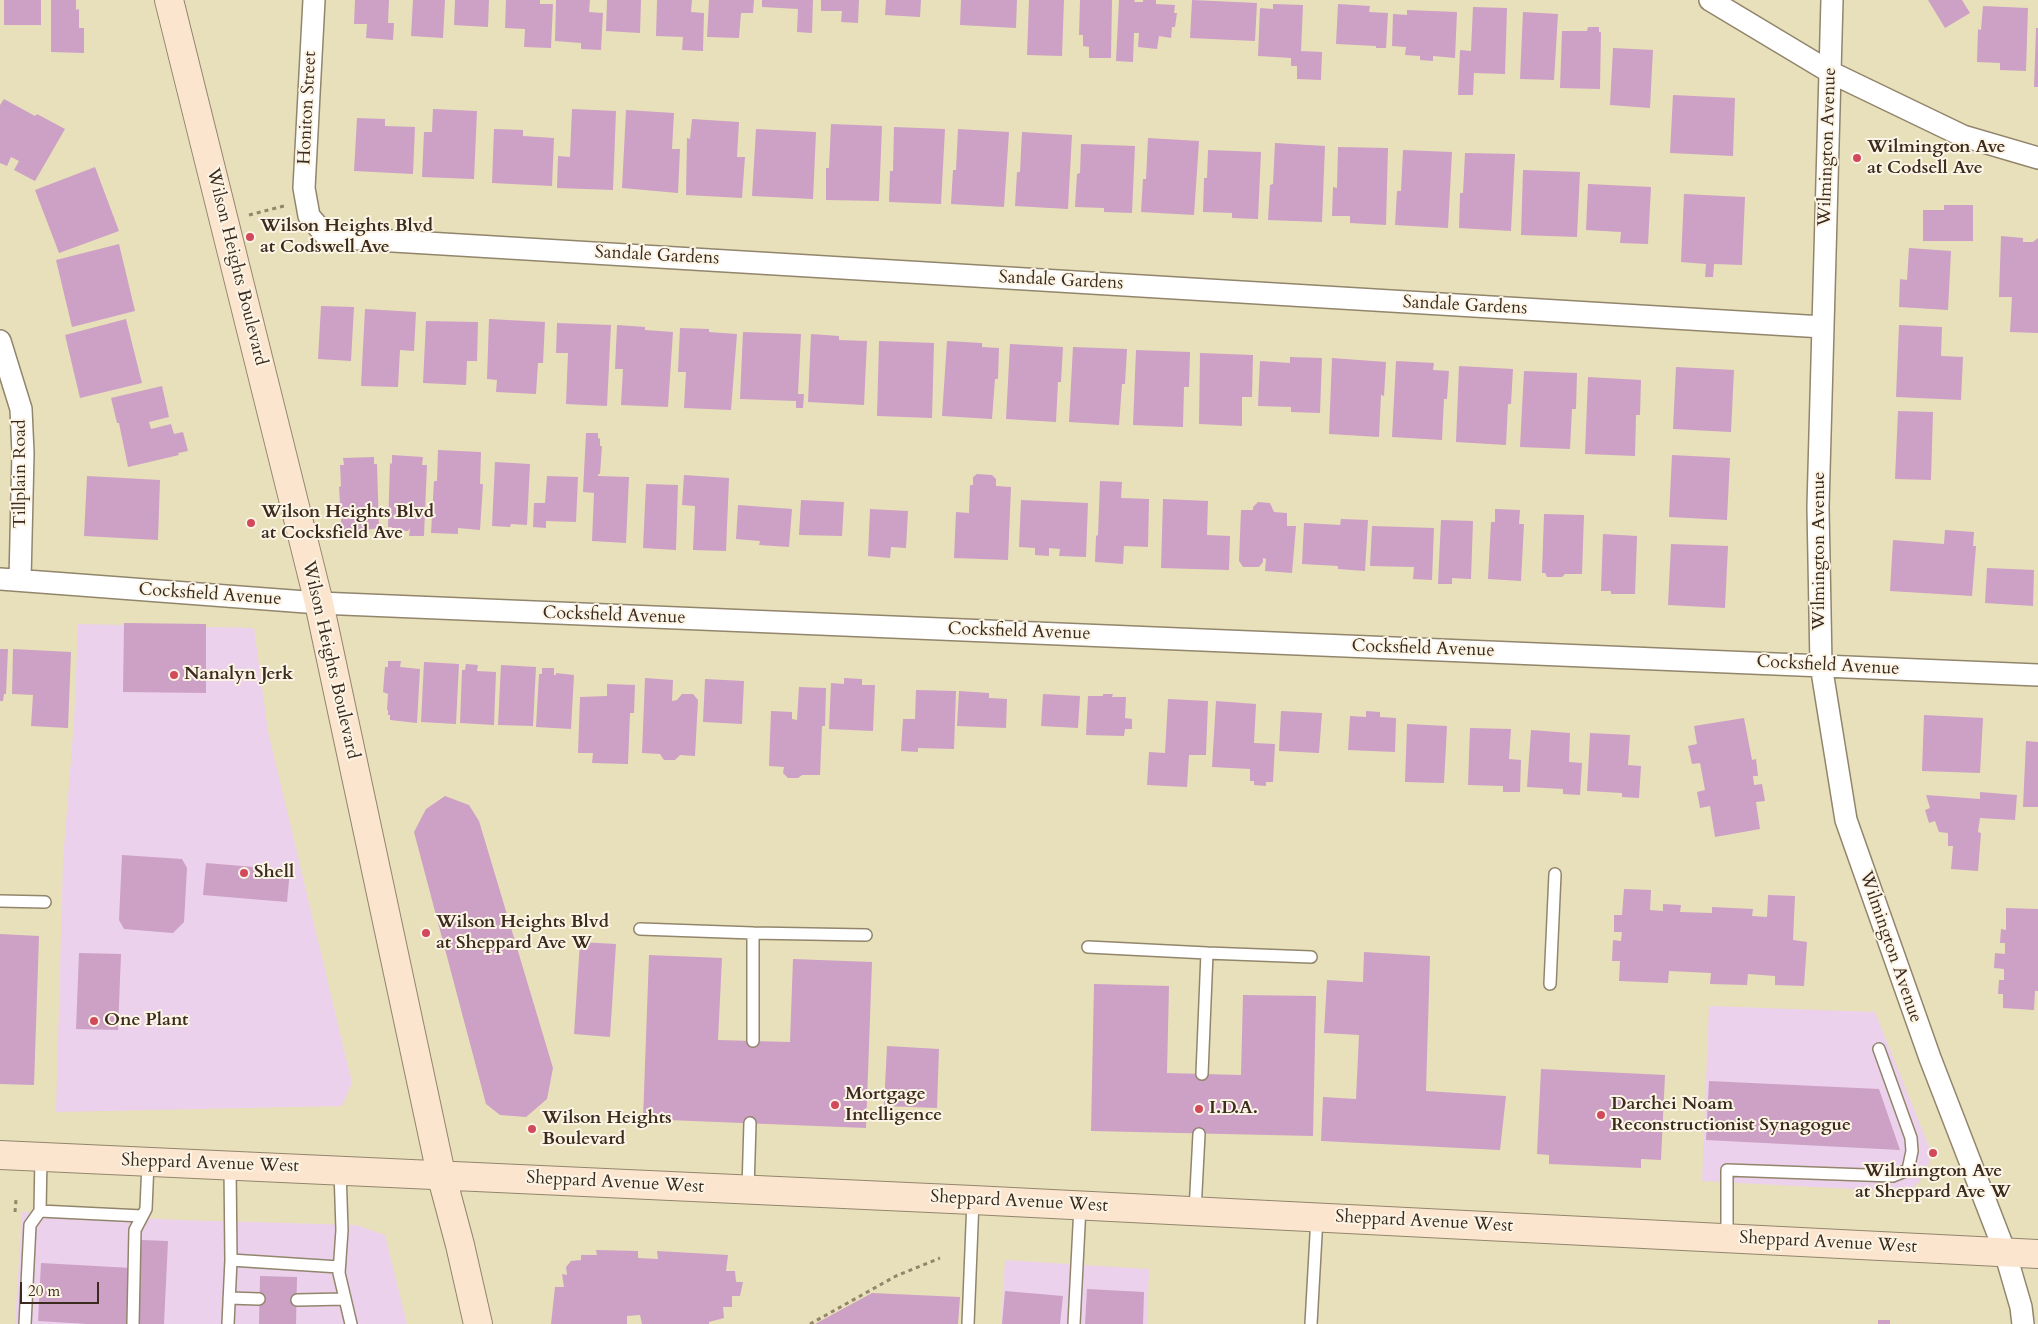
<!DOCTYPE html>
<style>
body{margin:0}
#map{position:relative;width:2038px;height:1324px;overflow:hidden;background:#e8e0ba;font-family:Cardo,serif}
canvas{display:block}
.scale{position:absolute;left:20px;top:1282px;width:79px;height:22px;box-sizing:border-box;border:2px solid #3b2a1e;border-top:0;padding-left:6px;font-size:15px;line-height:18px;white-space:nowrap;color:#3b2a1e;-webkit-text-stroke:4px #fcf5e5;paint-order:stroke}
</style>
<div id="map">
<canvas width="2038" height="1324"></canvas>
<div class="scale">20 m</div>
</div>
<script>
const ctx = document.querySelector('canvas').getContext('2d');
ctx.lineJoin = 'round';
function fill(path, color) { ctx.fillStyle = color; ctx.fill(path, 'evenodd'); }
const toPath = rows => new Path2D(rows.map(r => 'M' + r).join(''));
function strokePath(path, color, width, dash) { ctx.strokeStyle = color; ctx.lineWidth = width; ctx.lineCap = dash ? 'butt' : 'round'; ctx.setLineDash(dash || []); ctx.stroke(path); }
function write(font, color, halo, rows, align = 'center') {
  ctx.font = font + ' Cardo,serif'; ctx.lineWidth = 4; ctx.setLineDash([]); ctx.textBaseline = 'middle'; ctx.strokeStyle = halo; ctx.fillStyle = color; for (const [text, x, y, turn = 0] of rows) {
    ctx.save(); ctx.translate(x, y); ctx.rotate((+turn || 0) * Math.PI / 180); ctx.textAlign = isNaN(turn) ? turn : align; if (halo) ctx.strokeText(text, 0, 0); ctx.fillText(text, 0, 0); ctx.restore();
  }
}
fill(toPath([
 [78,624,254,628,268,731,352,1083,342,1106,56,1112,63,860,74,721],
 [1709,1006,1875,1012,1930,1149,1929,1163,1924,1176,1917,1184,1909,1192,1702,1181],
 [22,1212,180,1220,356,1225,385,1235,407,1324,15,1324],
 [1005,1260,1149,1269,1147,1324,1001,1324]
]), '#ebd1eb');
fill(toPath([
 [4,0,41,0,41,25,4,25],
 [51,0,76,0,76,10,79,9,79,28,84,28,84,53,51,52],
 [355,0,389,0,388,23,394,23,393,40,366,38,367,24,354,24],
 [413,0,445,0,443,38,411,36],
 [455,0,489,0,488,27,454,25],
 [506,0,540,0,540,4,553,4,551,48,524,47,525,29,505,28],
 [556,0,590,0,589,12,603,13,601,50,581,49,581,43,555,41],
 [607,0,641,0,640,33,606,31],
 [657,0,692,0,691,12,704,13,703,51,682,50,683,37,656,36],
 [709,0,754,0,753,13,741,13,739,38,707,37],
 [762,0,813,0,812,33,797,32,798,9,762,7],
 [821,0,859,0,858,23,841,22,842,11,821,11],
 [886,0,921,0,920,17,885,15],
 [961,0,1017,0,1016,28,960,25],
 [1029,0,1064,0,1062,56,1027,55],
 [1080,0,1112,0,1111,58,1089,58,1089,47,1083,46,1083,35,1079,35],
 [1119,0,1135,0,1134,2,1143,2,1143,0,1156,0,1156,4,1175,5,1174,13,1177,13,1175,27,1172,27,1171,38,1159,36,1157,49,1138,47,1139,33,1134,33,1133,62,1116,61],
 [1192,0,1257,3,1255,41,1190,38],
 [1928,0,1962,0,1970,13,1945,28],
 [1273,4,1303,5,1301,51,1322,52,1321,80,1297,79,1297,66,1291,66,1291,58,1258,56,1260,8,1273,9],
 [1338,4,1370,6,1369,12,1388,13,1386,48,1376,48,1376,46,1336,44],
 [1983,6,2028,8,2026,71,2000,70,2000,63,1977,62,1978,29,1981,30],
 [1473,7,1507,8,1505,74,1474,73,1473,95,1458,95,1460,50,1471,51],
 [1407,10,1457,12,1455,58,1433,56,1433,61,1420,60,1420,56,1405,55,1406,47,1392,46,1393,14,1407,15],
 [1523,12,1558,14,1554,80,1520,79],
 [1588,27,1599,27,1599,32,1601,32,1600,89,1560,88,1562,31,1587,31],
 [2036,28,2038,28,2038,87,2034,87],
 [1613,48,1653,50,1650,108,1610,105],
 [1673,95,1735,98,1733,156,1670,153],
 [4,99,35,116,37,114,65,129,35,181,14,170,19,161,11,157,7,166,0,163,0,105],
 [433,109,477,111,474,179,422,177,424,132,432,132],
 [572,109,616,111,613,190,557,188,558,156,570,157],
 [626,110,674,113,672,149,680,149,678,193,622,188],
 [357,118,385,119,385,126,415,127,413,174,354,171],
 [692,119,739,122,737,157,745,157,742,198,686,195,687,138,690,139],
 [831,124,882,126,879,201,826,200,826,168,829,168],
 [894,127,945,129,941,204,889,202,890,171,893,171],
 [494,129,523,130,523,136,554,138,552,186,492,183],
 [756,129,816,132,813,199,752,196],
 [958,129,1009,132,1004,207,951,204,953,170,956,170],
 [1022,132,1072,135,1068,209,1015,206,1017,172,1020,172],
 [1148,138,1199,141,1194,215,1141,212,1143,179,1146,179],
 [1275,143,1325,146,1322,222,1268,220,1270,185,1273,184],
 [1081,144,1135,146,1132,213,1104,212,1104,208,1075,207,1077,174,1080,173],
 [1338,147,1388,148,1386,225,1350,223,1350,216,1332,216,1333,187,1337,188],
 [1208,150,1261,152,1258,219,1232,218,1232,213,1203,212,1204,178,1207,178],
 [1403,150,1452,152,1448,228,1395,225,1397,191,1401,191],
 [1465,153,1515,154,1511,231,1459,228,1460,193,1463,193],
 [95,167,119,231,59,253,35,190],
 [1523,170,1580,172,1577,237,1521,235],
 [1588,184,1651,187,1648,244,1620,243,1621,232,1586,230],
 [1684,194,1745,197,1742,265,1714,264,1713,277,1705,277,1706,264,1681,262],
 [1944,205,1973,205,1973,241,1923,241,1923,210,1944,210],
 [2001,236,2023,238,2023,242,2033,242,2038,238,2038,333,2010,332,2012,297,1999,297],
 [119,244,135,311,72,327,56,260],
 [1909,248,1951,251,1948,310,1899,307,1900,279,1907,280],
 [321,306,354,307,351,361,318,359],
 [365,309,416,312,414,351,400,350,398,387,361,386],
 [126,319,142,383,80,398,65,335],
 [489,319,545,322,543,363,538,363,536,394,496,392,497,380,487,379],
 [426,321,478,322,477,361,467,361,466,385,423,383],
 [557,323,611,325,607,406,566,404,568,353,556,353],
 [617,325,645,327,645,330,673,332,668,407,621,405,623,369,615,369],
 [1899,325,1942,327,1941,356,1963,357,1961,400,1896,397],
 [680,328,709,329,709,332,737,334,731,410,684,408,686,372,678,372],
 [743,332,801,334,798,394,804,394,803,408,796,408,796,401,740,399],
 [811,334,839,336,839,340,867,341,864,405,808,402],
 [879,341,934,343,932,418,877,416],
 [947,341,982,343,982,347,999,348,998,379,995,379,992,419,942,416],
 [1010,344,1063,347,1061,382,1058,382,1056,422,1006,419],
 [1073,347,1127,349,1125,384,1122,384,1119,425,1069,422],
 [1136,350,1190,352,1189,387,1184,387,1183,427,1133,425],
 [1200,353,1253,355,1252,397,1242,397,1242,426,1199,424],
 [1290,357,1322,358,1320,413,1291,412,1291,407,1258,406,1260,361,1290,363],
 [1332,358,1386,362,1384,396,1381,395,1379,437,1329,434],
 [1396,361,1434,363,1433,370,1449,371,1447,399,1444,399,1442,440,1392,437],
 [1459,366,1513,369,1511,404,1508,404,1506,445,1456,442],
 [1676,367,1734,370,1731,432,1673,429],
 [1524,371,1577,373,1576,409,1572,409,1570,449,1520,447],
 [1588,377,1641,380,1640,415,1636,415,1635,456,1585,454],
 [162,386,169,417,149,422,151,429,171,424,174,434,183,432,188,451,178,453,179,455,128,467,119,423,117,423,111,398],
 [1898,411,1933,412,1931,480,1895,479],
 [586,433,598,433,598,438,600,439,600,446,602,446,600,474,598,474,598,476,629,477,626,543,592,541,594,493,583,492],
 [438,450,481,452,480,484,483,484,480,530,458,528,458,534,431,533,434,481,437,481],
 [392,455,423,457,422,465,427,465,424,536,409,536,410,528,408,531,391,530,392,527,388,527,390,463,392,464],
 [1672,455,1730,458,1727,520,1669,517],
 [374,457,374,464,377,464,379,528,358,531,356,529,356,536,342,537,339,487,341,486,340,465,344,465,343,458],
 [495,462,530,464,527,525,511,524,510,527,492,526],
 [977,474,992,475,996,479,996,486,1011,487,1008,560,954,558,956,512,969,513,970,485,973,485,973,477],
 [684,475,729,478,726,551,693,550,695,506,682,505],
 [87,476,160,480,158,540,84,536],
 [547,476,578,477,576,522,546,521,546,528,533,527,534,503,545,503],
 [1100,481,1122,482,1121,498,1149,499,1148,547,1124,546,1123,564,1095,562,1096,536,1098,535],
 [646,484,678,485,676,550,643,548],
 [1163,499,1208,501,1207,535,1230,536,1229,570,1161,568],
 [801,500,844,502,842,536,799,535],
 [1021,500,1088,503,1086,557,1059,556,1060,549,1049,548,1049,556,1035,555,1035,548,1019,547],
 [1258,502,1270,503,1274,512,1287,513,1287,526,1296,526,1292,573,1265,571,1266,559,1263,558,1263,562,1259,567,1243,567,1239,561,1241,510,1253,510,1253,507],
 [738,505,792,509,789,547,759,545,760,541,736,539],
 [870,509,908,511,906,548,891,547,890,558,868,556],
 [1495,509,1520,510,1519,524,1524,524,1521,581,1488,579,1491,522,1495,522],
 [1544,514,1584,515,1582,574,1565,574,1562,577,1547,577,1545,573,1542,573],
 [1341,519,1368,520,1365,571,1338,569,1338,566,1302,564,1304,523,1340,525],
 [1441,520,1473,521,1471,579,1452,578,1452,584,1438,584],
 [1372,526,1434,528,1432,580,1413,579,1414,567,1370,566],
 [1945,530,1974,532,1973,546,1976,546,1972,596,1890,591,1893,540,1944,544],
 [1603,534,1637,536,1635,594,1611,594,1611,591,1601,591],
 [1671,544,1728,546,1725,608,1668,605],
 [1987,568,2034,570,2033,606,1985,603],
 [124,623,206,624,206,693,123,692],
 [0,649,8,649,6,694,4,694,3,701,0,701],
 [13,649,71,652,68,728,31,726,33,695,12,694],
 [388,661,401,661,400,667,420,669,417,723,390,720,390,715,388,715,388,710,387,710,388,694,383,692,385,667,388,667],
 [424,662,459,664,456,724,421,722],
 [466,664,478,665,477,671,496,672,494,725,460,723,462,670,465,670],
 [501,665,536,667,533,726,498,725],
 [542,668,554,668,554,675,556,675,556,673,574,675,571,729,536,727,539,674,542,674],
 [645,678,673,680,672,701,677,700,682,694,693,694,698,700,695,756,680,755,675,760,664,760,660,754,642,753],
 [844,678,862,679,862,685,875,685,873,731,829,729,831,683,844,684],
 [705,679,744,681,742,724,703,722],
 [607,684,635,685,634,713,630,713,628,764,592,763,593,753,578,753,580,697,607,696],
 [799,687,826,688,825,726,822,726,820,775,802,775,798,778,788,778,783,773,784,767,769,766,771,711,792,712,792,719,797,720],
 [916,690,956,691,954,749,918,748,918,752,901,751,903,719,915,719],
 [959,691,989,693,989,698,1007,699,1006,728,957,726],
 [1043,694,1080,696,1078,728,1041,726],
 [1103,694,1113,694,1112,697,1126,697,1125,718,1132,719,1132,729,1125,729,1124,736,1086,735,1088,696,1103,696],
 [1168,699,1208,701,1206,755,1189,755,1187,787,1147,785,1149,752,1165,753],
 [1216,701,1256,704,1254,743,1275,744,1273,782,1266,782,1266,786,1254,785,1254,781,1250,781,1250,769,1212,767],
 [1281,711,1322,713,1319,753,1279,751],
 [1366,711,1380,712,1380,717,1396,718,1395,752,1348,750,1350,716,1366,717],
 [1924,715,1983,718,1980,773,1922,771],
 [1744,718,1752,760,1756,759,1758,776,1753,776,1754,785,1762,784,1765,801,1756,802,1760,829,1715,837,1710,806,1700,808,1697,792,1705,790,1700,763,1692,764,1688,746,1697,744,1694,726],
 [1407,724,1447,726,1444,783,1405,782],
 [1470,728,1511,729,1509,759,1521,760,1520,792,1503,792,1503,786,1468,785],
 [1531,730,1570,733,1569,762,1582,763,1580,795,1563,794,1563,789,1527,787],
 [1590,733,1630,735,1628,765,1641,766,1639,798,1622,797,1622,793,1587,791],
 [2026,741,2038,742,2038,807,2023,807],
 [1980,792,2017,795,2015,820,1980,818,1978,832,1981,833,1978,871,1951,869,1953,846,1948,846,1948,833,1939,832,1935,821,1929,823,1925,810,1930,808,1926,795,1980,799],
 [445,796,469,805,479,821,553,1068,547,1099,526,1117,500,1115,486,1104,414,832,426,809],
 [122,855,182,859,187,868,184,922,173,933,124,929,119,920],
 [206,863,290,870,287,902,203,895],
 [1624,889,1651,890,1650,910,1663,911,1663,904,1681,905,1680,912,1712,913,1712,907,1753,909,1752,916,1767,917,1768,895,1795,896,1793,940,1807,942,1804,986,1775,985,1775,976,1748,974,1747,985,1710,984,1711,973,1669,971,1668,983,1619,981,1620,961,1612,961,1613,940,1621,941,1622,932,1614,932,1614,915,1622,915],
 [2006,908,2038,909,2038,991,2035,991,2034,1010,2003,1008,2003,994,1998,994,1999,980,2004,980,2004,969,1994,968,1995,953,2005,954,2005,943,2000,943,2001,929,2006,930],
 [0,934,39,936,34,1085,0,1084],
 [580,942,616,944,610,1037,574,1034],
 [1364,952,1430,956,1426,1091,1506,1096,1500,1150,1321,1141,1323,1097,1356,1099,1359,1035,1324,1033,1327,980,1363,982],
 [79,953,121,954,118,1030,76,1029],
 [649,955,722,958,718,1040,753,1041,790,1042,793,959,872,962,866,1128,643,1119],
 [1094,984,1169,986,1167,1073,1241,1075,1243,995,1316,996,1313,1136,1091,1131],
 [887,1046,939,1049,937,1108,884,1106],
 [1541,1069,1665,1075,1661,1160,1641,1159,1641,1168,1549,1164,1549,1155,1537,1154],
 [1709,1081,1879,1089,1900,1150,1706,1140],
 [141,1240,168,1241,164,1324,138,1324],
 [596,1250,638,1251,638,1258,658,1259,657,1251,728,1255,726,1271,735,1271,736,1282,743,1282,740,1296,732,1296,732,1307,723,1307,724,1318,709,1322,709,1324,642,1324,640,1315,627,1316,627,1324,551,1324,555,1287,564,1287,562,1274,567,1275,566,1267,571,1261,581,1260,581,1255,597,1255],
 [41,1263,131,1268,128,1324,88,1324,38,1321],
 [260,1276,297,1277,296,1324,259,1324],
 [1087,1289,1144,1292,1143,1324,1085,1324],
 [1005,1291,1063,1296,1060,1324,1002,1324],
 [872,1293,960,1297,958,1324,815,1324],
 [1878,1320,1890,1320,1890,1324,1878,1324]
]), '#cda0c6');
const lane = toPath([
 [0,901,45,902],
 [640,929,753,933],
 [1088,947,1207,953],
 [1550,984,1555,874],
 [753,1041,753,933,866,935],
 [1202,1074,1207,953,1311,957],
 [41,1157,40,1211,142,1216],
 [340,1170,342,1230,339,1273,351,1324],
 [748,1189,750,1123],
 [1195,1211,1199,1134],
 [1727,1239,1727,1170,1893,1176,1908,1170,1912,1151,1911,1138,1879,1049],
 [231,1260,339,1267],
 [229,1298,259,1299],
 [297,1300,345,1299],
 [25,1324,30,1225,40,1211],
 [133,1324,135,1230,146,1209,148,1162],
 [228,1324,231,1260,230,1165],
 [968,1324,973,1200],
 [1074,1324,1080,1206],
 [1311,1324,1317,1217]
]);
const street = toPath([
 [314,0,304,188,309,216,327,237,1823,327],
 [1710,0,1830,72,1963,136,2038,158],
 [1832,0,1818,507,1821,665,1846,820,1930,1058,2005,1252,2021,1307,2023,1324],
 [0,341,21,409,23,453,20,580],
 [0,579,319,603,2038,675]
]);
const secondary = toPath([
 [169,0,319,603,441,1174,460,1245,478,1324],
 [0,1155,973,1200,2038,1254]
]);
strokePath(lane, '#92856c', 14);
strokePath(street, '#92856c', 24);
strokePath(secondary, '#92856c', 30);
strokePath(toPath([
 [249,215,284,206],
 [15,1212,16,1200],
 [810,1324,896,1276,940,1258]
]), '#92856c', 3, [4, 4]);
strokePath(lane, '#fff', 11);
strokePath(street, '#fff', 21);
strokePath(secondary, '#fbe5cf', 28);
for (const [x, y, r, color] of [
 [1857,158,5,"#d1495b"],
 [250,237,5,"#d1495b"],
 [251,523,5,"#d1495b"],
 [174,675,5,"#d1495b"],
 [244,873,5,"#d1495b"],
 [426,933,5,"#d1495b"],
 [94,1021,5,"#d1495b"],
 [835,1105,5,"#d1495b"],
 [1199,1109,5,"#d1495b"],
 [1601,1115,5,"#d1495b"],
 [532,1129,5,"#d1495b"],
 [1933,1153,5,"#d1495b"]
]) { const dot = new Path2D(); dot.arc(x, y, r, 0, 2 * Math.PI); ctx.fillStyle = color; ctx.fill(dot); strokePath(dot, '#fcf5e5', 2); }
write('18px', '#3b2a1e', '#fcf5e5', [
 ["Honiton Street",308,108,-87],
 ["Wilmington Avenue",1828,147,-88],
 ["Sandale Gardens",657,256,3],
 ["Wilson Heights Boulevard",236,267,76],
 ["Sandale Gardens",1061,281,3],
 ["Sandale Gardens",1465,306,3],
 ["Tillplain Road",21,474,-90],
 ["Wilmington Avenue",1820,551,-90],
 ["Cocksfield Avenue",210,595,4],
 ["Cocksfield Avenue",614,616,2],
 ["Cocksfield Avenue",1019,632,2],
 ["Cocksfield Avenue",1423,649,2],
 ["Wilson Heights Boulevard",330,660,77],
 ["Cocksfield Avenue",1828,666,3],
 ["Wilmington Avenue",1890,947,71],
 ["Sheppard Avenue West",210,1164,2],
 ["Sheppard Avenue West",615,1183,3],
 ["Sheppard Avenue West",1019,1202,3],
 ["Sheppard Avenue West",1424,1222,3],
 ["Sheppard Avenue West",1828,1243,3]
]);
write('bold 18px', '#3b2a1e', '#fcf5e5', [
 ["Wilmington Ave",1867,148],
 ["at Codsell Ave",1867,169],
 ["Wilson Heights Blvd",260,227],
 ["at Codswell Ave",260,248],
 ["Wilson Heights Blvd",261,513],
 ["at Cocksfield Ave",261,534],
 ["Nanalyn Jerk",184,675],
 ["Shell",254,873],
 ["Wilson Heights Blvd",436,923],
 ["at Sheppard Ave W",436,944],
 ["One Plant",104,1021],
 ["Mortgage",845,1095],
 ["Intelligence",845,1116],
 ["Darchei Noam",1611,1105],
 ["Reconstructionist Synagogue",1611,1126],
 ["I.D.A.",1209,1109],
 ["Wilson Heights",542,1119],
 ["Boulevard",542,1140],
 ["Wilmington Ave",1933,1172,"center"],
 ["at Sheppard Ave W",1933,1193,"center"]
], 'left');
</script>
